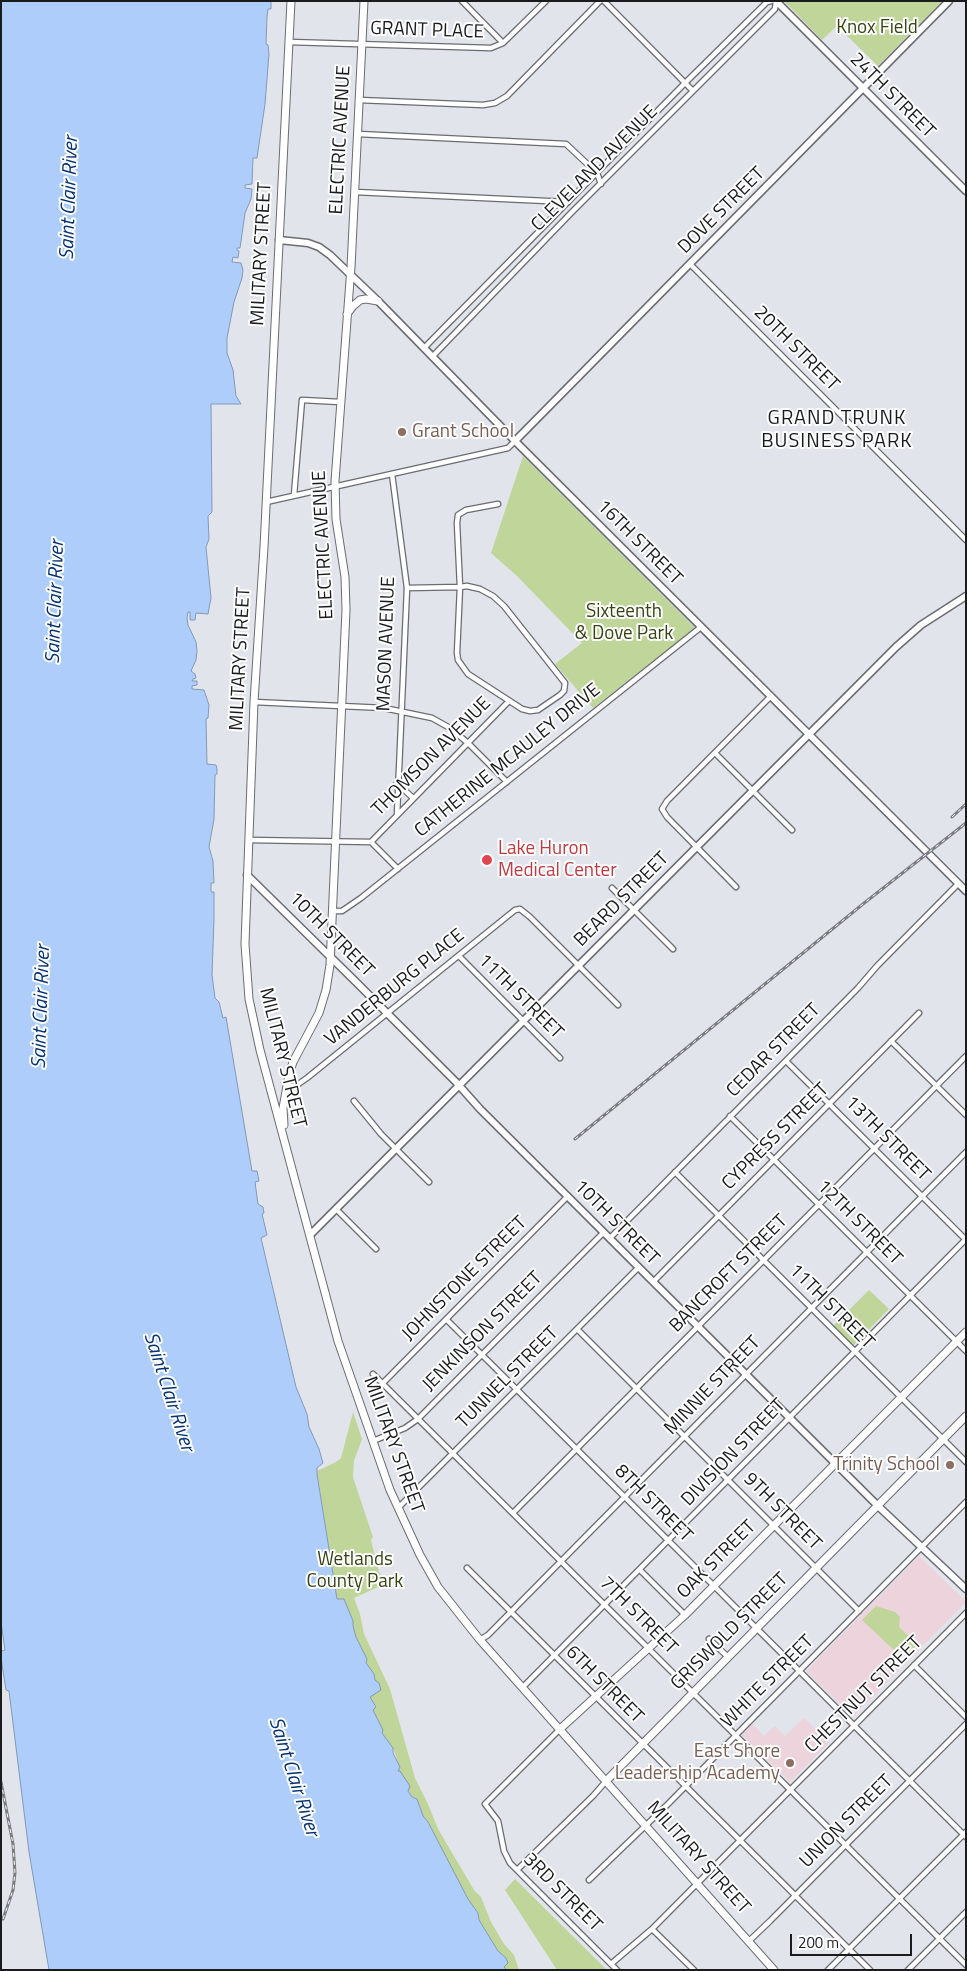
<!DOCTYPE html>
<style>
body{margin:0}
#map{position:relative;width:967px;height:1971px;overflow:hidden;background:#e2e4eb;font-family:"Titillium Web",sans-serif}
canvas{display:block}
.frame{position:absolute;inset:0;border:2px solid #1a1b1d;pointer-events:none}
.scale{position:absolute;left:790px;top:1934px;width:122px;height:22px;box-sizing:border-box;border:2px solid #1a1b1d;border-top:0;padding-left:6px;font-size:15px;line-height:18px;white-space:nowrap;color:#1a1b1d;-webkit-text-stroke:4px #fff;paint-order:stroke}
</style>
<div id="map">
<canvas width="967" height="1971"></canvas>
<div class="frame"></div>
<div class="scale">200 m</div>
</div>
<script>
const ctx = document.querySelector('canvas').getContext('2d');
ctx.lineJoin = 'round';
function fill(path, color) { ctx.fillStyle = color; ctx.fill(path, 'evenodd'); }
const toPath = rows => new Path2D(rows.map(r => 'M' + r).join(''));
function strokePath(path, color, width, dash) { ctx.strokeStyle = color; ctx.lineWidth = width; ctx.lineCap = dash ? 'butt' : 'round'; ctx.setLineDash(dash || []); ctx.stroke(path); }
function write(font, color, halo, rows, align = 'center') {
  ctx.font = font + ' "Titillium Web",sans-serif'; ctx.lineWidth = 4; ctx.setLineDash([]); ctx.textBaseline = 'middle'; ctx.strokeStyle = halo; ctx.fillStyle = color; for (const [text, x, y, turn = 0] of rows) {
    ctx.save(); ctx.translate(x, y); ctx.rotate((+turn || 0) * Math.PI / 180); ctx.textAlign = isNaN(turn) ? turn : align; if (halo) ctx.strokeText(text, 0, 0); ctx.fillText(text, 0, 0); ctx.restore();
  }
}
fill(toPath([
 [919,1556,966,1602,853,1717,806,1671],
 [804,1718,829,1743,790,1782,742,1735,752,1724,764,1736,775,1726,785,1736]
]), '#ecd3dc');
fill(toPath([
 [784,1,942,1,878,66,837,26,822,40],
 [523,456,695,628,593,708,555,664,582,643,517,576,491,553],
 [869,1290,889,1309,853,1346,833,1326],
 [353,1412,362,1439,354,1461,353,1477,373,1537,371,1540,379,1572,387,1583,354,1598,360,1614,364,1634,390,1689,415,1778,428,1804,438,1829,474,1890,481,1897,491,1922,504,1944,514,1955,519,1970,507,1970,504,1967,506,1958,498,1951,479,1920,478,1913,468,1899,428,1822,423,1816,417,1799,412,1797,398,1772,397,1759,393,1748,382,1733,383,1730,373,1710,376,1707,370,1697,379,1687,379,1684,375,1680,374,1674,366,1663,367,1659,356,1637,353,1626,353,1621,344,1599,337,1599,317,1471,336,1462,341,1458],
 [876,1606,895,1612,900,1617,899,1627,919,1646,911,1653,896,1652,862,1620],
 [515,1879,607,1970,557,1970,505,1890]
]), '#c0d59a');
const water = toPath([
 [1,1,271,1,271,9,268,9,267,17,266,44,268,45,269,54,265,104,257,158,253,158,252,184,245,185,245,188,252,189,251,199,245,213,240,248,237,248,237,250,239,251,238,258,233,257,232,262,241,263,243,270,242,278,234,302,227,338,227,353,233,370,236,396,241,404,211,404,212,512,208,516,209,539,206,547,211,598,208,614,196,613,195,620,190,620,190,612,188,612,187,618,188,625,196,642,197,651,196,660,191,671,195,674,196,678,193,679,192,681,197,681,197,685,192,686,192,689,204,690,209,705,208,718,206,719,207,764,216,765,217,769,217,774,215,775,214,819,209,847,213,861,214,883,211,883,211,892,214,892,214,919,212,975,215,998,219,1002,223,1018,226,1017,252,1171,257,1171,259,1181,255,1182,258,1204,263,1207,264,1213,262,1214,267,1235,261,1238,296,1387,307,1414,309,1427,319,1449,323,1463,317,1468,317,1474,337,1599,344,1599,353,1621,353,1626,356,1637,367,1659,366,1663,374,1674,375,1680,379,1683,381,1690,370,1697,376,1707,373,1710,383,1730,382,1733,393,1748,393,1753,400,1767,398,1771,400,1771,410,1786,408,1791,412,1797,417,1799,423,1816,428,1822,468,1899,478,1913,479,1920,498,1951,506,1958,508,1963,504,1967,507,1970,49,1970,29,1852,9,1691,6,1690,1,1658,1,1651,5,1650,1,1622,1,1]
]);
fill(water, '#afcdfa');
strokePath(water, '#8298b8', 1);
const street = toPath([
 [462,1,503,43],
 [604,1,693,91],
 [289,42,491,48,503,43,546,1],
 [359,100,483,105,495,103,507,96,600,1],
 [358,134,566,144,597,173,601,184],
 [355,192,568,202],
 [690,264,966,540],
 [424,348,685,83,767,2,771,1],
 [432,357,571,213,775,9,776,1],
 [392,474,407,588,397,815],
 [294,495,302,400,340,402],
 [266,502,508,448,515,441],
 [407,588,460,587,467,586,480,589,493,596,504,606,565,683,564,691,560,695,538,710,530,711,522,709,468,674,458,660,457,653,460,587,457,523,458,515,466,510,498,504],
 [254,702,384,708,432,718,450,728,468,743,507,782],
 [715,753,792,830],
 [397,783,413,798],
 [249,840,371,842],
 [371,842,509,701],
 [371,842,398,869],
 [736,887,667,817,662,809,667,801,771,696],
 [612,888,673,949],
 [332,911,342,911,361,898,701,627],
 [459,956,560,1058],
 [891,1041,966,1115],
 [786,1061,966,1240],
 [286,1087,297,1085,307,1078,515,910,520,909,530,917,618,1005],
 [354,1101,381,1134,429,1182],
 [730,1116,966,1351],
 [675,1172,966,1462],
 [337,1210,376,1249],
 [610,1238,858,988,877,966,958,884],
 [654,1281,919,1013],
 [447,1320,966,1837],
 [577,1329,859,1611],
 [373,1374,966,1965],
 [383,1383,568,1196],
 [373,1441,405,1428,418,1419,604,1232],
 [398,1508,639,1267],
 [513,1513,966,1056],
 [467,1568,870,1970],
 [640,1570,685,1615],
 [709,1639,728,1657],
 [480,1640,488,1635,966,1152],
 [914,1665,966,1717],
 [523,1687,966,1239],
 [560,1729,485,1804,498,1821,504,1851,510,1863,617,1970],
 [517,1870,593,1796,607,1780],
 [589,1880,667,1805,966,1502],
 [652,1929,694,1970],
 [749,1941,770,1921,966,1724],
 [611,1964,652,1929,966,1613],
 [828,1970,966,1832],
 [908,1970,966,1912]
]);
const secondary = toPath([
 [776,1,966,191],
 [279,240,308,243,319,247,330,255,378,301,515,441,966,891],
 [515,441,949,1],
 [247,875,357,983,456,1082,480,1109,878,1506,966,1589],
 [310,1235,896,647,921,625,966,596]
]);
const primary = toPath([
 [291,1,264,547,254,702,245,944,249,999,260,1050,338,1341,390,1490,420,1555,438,1587,480,1640,774,1970],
 [347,314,353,306,360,300,366,299,378,301],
 [284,1125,283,1108,289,1075,293,1062,319,1013,326,990,330,965,346,610,345,577,336,519,335,481,351,267,364,1],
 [560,1729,685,1615,966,1332],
 [607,1780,966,1416]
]);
strokePath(street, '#6a6c71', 7);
strokePath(secondary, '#6a6c71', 9);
strokePath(primary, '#6a6c71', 9);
strokePath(street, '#fff', 4.5);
strokePath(secondary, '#fff', 6);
strokePath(primary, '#fff', 7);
const rail = toPath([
 [952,817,966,804],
 [575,1139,863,904,966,823],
 [1,1782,13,1844,15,1873,13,1890,3,1919]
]);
strokePath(rail, '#7a7b80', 3);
strokePath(rail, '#fff', 1, [4]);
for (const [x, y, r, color] of [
 [402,432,5,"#8d6e63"],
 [487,860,6,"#e0444e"],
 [950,1465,5,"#8d6e63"],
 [790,1763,5,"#8d6e63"]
]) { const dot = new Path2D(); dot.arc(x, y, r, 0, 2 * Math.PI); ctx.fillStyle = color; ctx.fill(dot); strokePath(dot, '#fff', 2); }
write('19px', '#354315', '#fff', [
 ["Knox Field",877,28],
 ["Sixteenth",624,612],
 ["& Dove Park",624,634],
 ["Wetlands",355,1560],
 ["County Park",355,1582]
]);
write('19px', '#1a1b1d', '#fff', [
 ["GRANT PLACE",427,31,2],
 ["24TH STREET",892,96,45],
 ["ELECTRIC AVENUE",341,140,-87],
 ["CLEVELAND AVENUE",595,169,-45],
 ["DOVE STREET",722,211,-45],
 ["MILITARY STREET",262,254,-87],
 ["20TH STREET",796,349,45],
 ["16TH STREET",639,543,45],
 ["ELECTRIC AVENUE",324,545,-93],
 ["MASON AVENUE",387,644,-88],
 ["MILITARY STREET",241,659,-87],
 ["THOMSON AVENUE",432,757,-45],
 ["CATHERINE MCAULEY DRIVE",508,761,-39],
 ["BEARD STREET",622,900,-45],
 ["10TH STREET",331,935,45],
 ["VANDERBURG PLACE",395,988,-39],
 ["11TH STREET",520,997,45],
 ["CEDAR STREET",774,1051,-45],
 ["MILITARY STREET",282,1058,76],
 ["CYPRESS STREET",776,1137,-45],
 ["13TH STREET",887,1139,45],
 ["10TH STREET",616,1223,45],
 ["12TH STREET",859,1223,45],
 ["BANCROFT STREET",729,1274,-45],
 ["JOHNSTONE STREET",465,1279,-45],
 ["11TH STREET",831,1307,45],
 ["JENKINSON STREET",483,1332,-45],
 ["TUNNEL STREET",508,1378,-45],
 ["MINNIE STREET",713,1386,-46],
 ["MILITARY STREET",393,1445,70],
 ["DIVISION STREET",734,1453,-46],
 ["8TH STREET",653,1504,45],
 ["9TH STREET",782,1512,45],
 ["OAK STREET",717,1560,-45],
 ["7TH STREET",638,1616,45],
 ["GRISWOLD STREET",730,1632,-45],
 ["WHITE STREET",768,1682,-45],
 ["6TH STREET",604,1685,45],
 ["CHESTNUT STREET",864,1695,-45],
 ["UNION STREET",847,1822,-45],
 ["MILITARY STREET",698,1858,48],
 ["3RD STREET",562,1893,45]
]);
write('19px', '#785e54', '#fff', [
 ["Grant School",412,432,"left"],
 ["Trinity School",940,1465],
 ["East Shore",780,1752],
 ["Leadership Academy",780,1774]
], 'right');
write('19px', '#be3a42', '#fff', [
 ["Lake Huron",498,849],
 ["Medical Center",498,871]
], 'left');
write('italic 20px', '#053271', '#fff', [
 ["Saint Clair River",70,198,-88],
 ["Saint Clair River",56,602,-88],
 ["Saint Clair River",42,1007,-88],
 ["Saint Clair River",168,1392,72],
 ["Saint Clair River",293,1777,72]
]);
ctx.letterSpacing = '1px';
write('20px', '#1a1b1d', '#fff', [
 ["GRAND TRUNK",837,419],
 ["BUSINESS PARK",837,442]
]);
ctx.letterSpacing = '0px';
</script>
